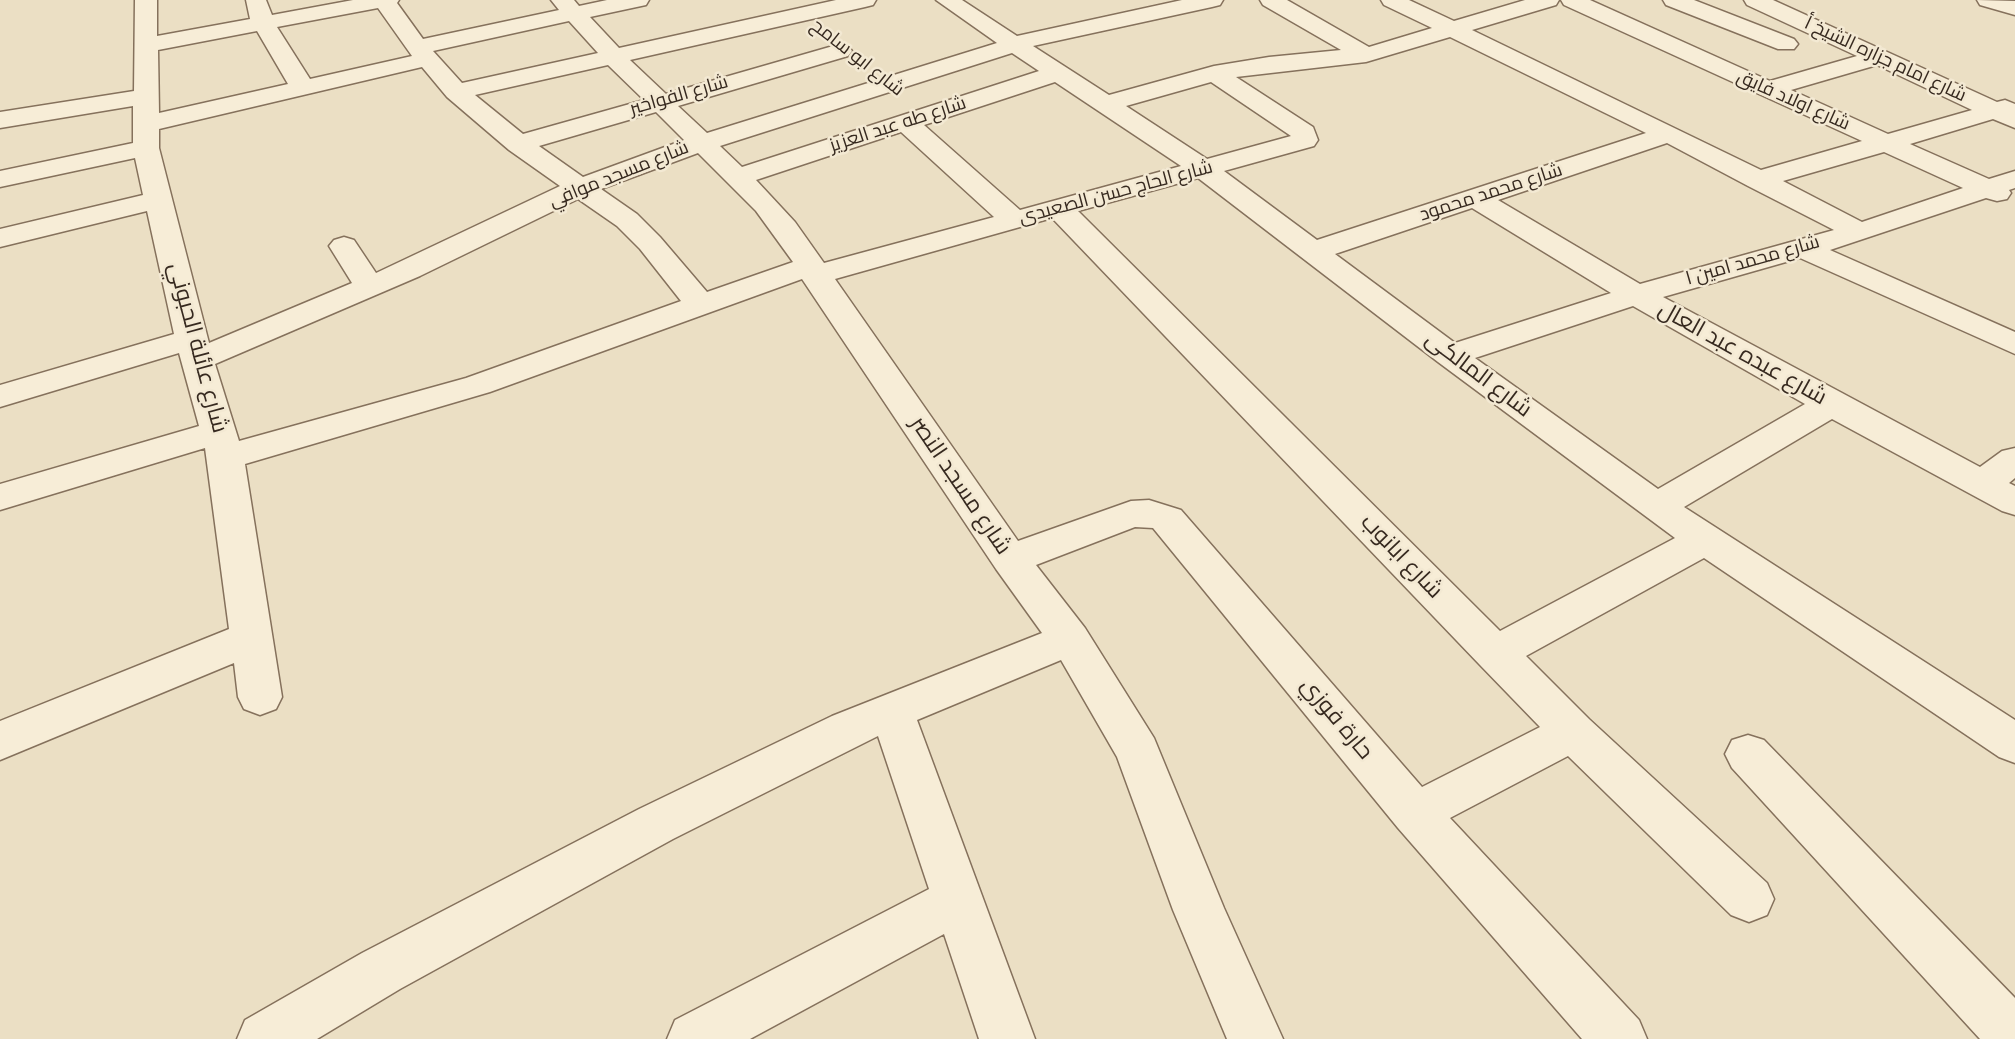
<!DOCTYPE html>
<meta charset="utf-8">
<style>
body{margin:0}
canvas{display:block;background:#ebdfc4}
</style>
<canvas width="2015" height="1039"></canvas>
<script>
const ctx = document.querySelector('canvas').getContext('2d');
ctx.lineJoin = 'round';
const toPath = rows => new Path2D(rows.map(r => 'M' + r).join(''));
function strokePath(path, color, width, dash) { ctx.strokeStyle = color; ctx.lineWidth = width; ctx.lineCap = dash ? 'butt' : 'round'; ctx.setLineDash(dash || []); ctx.stroke(path); }
function fill(path, color) { ctx.fillStyle = color; ctx.fill(path, 'evenodd'); }
function write(font, color, halo, rows, align = 'center') {
  ctx.font = font + ' "Source Serif 4",Cairo,serif'; ctx.lineWidth = 5; ctx.setLineDash([]); ctx.textBaseline = 'middle'; ctx.strokeStyle = halo; ctx.fillStyle = color; for (const [text, x, y, turn = 0] of rows) {
    ctx.save(); ctx.translate(x, y); ctx.rotate((+turn || 0) * Math.PI / 180); ctx.textAlign = isNaN(turn) ? turn : align; if (halo) ctx.strokeText(text, 0, 0); ctx.fillText(text, 0, 0); ctx.restore();
  }
}
const street = toPath([
 [135,0,157,0,157,36,250,19,246,0,266,0,272,15,353,0,399,0,397,3,423,39,559,10,551,0,574,0,579,6,607,0,649,0,646,5,590,17,619,48,836,0,876,0,873,5,865,7,630,60,666,94,840,44,848,46,852,51,848,56,678,106,707,133,997,43,936,0,962,0,1017,36,1182,0,1223,0,1220,5,1212,7,1033,46,1109,95,1214,66,1269,57,1341,50,1263,5,1260,0,1287,0,1369,47,1432,28,1384,5,1381,0,1409,0,1454,21,1525,0,1559,0,1556,5,1472,30,1761,170,1862,141,1564,5,1561,0,1590,0,1770,81,1857,56,1747,5,1744,0,1773,0,1997,102,2005,100,2015,104,2015,128,1993,119,1910,144,1989,179,2015,171,2015,188,2009,190,2011,193,2007,199,1997,201,1986,198,1830,250,2015,332,2015,354,1800,258,1663,297,1980,467,2002,451,2015,448,2015,478,2009,483,2015,486,2015,515,2002,511,1832,419,1684,507,2015,720,2015,763,1999,757,1704,558,1526,656,1589,719,1767,883,1774,899,1767,915,1749,922,1731,915,1568,756,1450,818,1639,1020,1647,1039,1582,1039,1398,828,1153,528,1135,527,1036,565,1085,628,1154,738,1224,908,1283,1039,1227,1039,1173,910,1117,757,1061,660,917,720,1035,1039,979,1039,944,934,750,1039,667,1039,675,1020,929,889,878,736,673,839,400,989,317,1039,237,1039,245,1020,362,953,639,809,832,716,1042,633,996,569,802,279,490,392,245,464,282,697,276,709,260,715,244,709,238,697,234,663,0,760,0,721,229,629,205,448,0,510,0,484,199,426,179,353,0,407,0,385,174,334,147,211,0,247,0,229,143,195,135,158,0,187,0,171,133,143,133,106,0,128,0,112,134,91,135,0],
 [378,8,412,56,310,79,277,27,378,8],
 [569,21,598,53,462,83,433,51,569,21],
 [257,31,288,84,159,113,158,50,257,31],
 [1450,37,1646,133,1317,240,1224,171,1314,146,1318,140,1313,127,1236,77,1366,62,1450,37],
 [1012,53,1039,71,742,167,720,146,1012,53],
 [608,65,644,100,523,134,475,95,608,65],
 [1877,65,1972,110,1888,134,1791,90,1877,65],
 [422,67,447,97,509,150,560,186,376,273,354,240,344,237,334,240,329,246,352,283,209,343,159,148,159,129,422,67],
 [1055,82,1181,166,1020,210,924,125,1055,82],
 [1211,82,1291,136,1207,159,1126,106,1211,82],
 [656,112,684,140,583,177,539,146,656,112],
 [901,132,994,217,824,263,795,222,756,180,901,132],
 [1667,143,1748,186,1834,230,1640,284,1498,200,1667,143],
 [1884,152,1963,188,1862,222,1783,181,1884,152],
 [698,153,756,211,793,262,707,292,660,237,637,214,601,189,698,153],
 [1198,178,1438,362,1675,538,1500,631,1078,211,1198,178],
 [578,199,617,226,640,249,681,301,466,378,239,441,215,364,420,276,578,199],
 [1472,208,1611,293,1455,343,1335,254,1472,208],
 [1052,218,1480,665,1540,727,1422,787,1181,510,1149,500,1131,501,1018,541,835,279,1052,218],
 [1633,306,1805,404,1658,489,1475,358,1633,306],
 [1663,0,1694,0,1794,39,1798,44,1794,49,1778,49,1666,5,1663,0],
 [1977,0,2015,1,2015,15,1980,5,1977,0],
 [1748,735,1764,740,2015,998,2015,1039,1980,1039,1732,768,1725,754,1732,740,1748,735]
]);
strokePath(street, '#85715c', 3);
fill(street, '#f7edd7');
write('19px', '#36291f', '#f3e9d3', [
 ["شارع ابو سامح",857,58,38],
 ["شارع امام جزاره الشيخ أ",1885,60,25],
 ["شارع الفواخير",679,96,-16],
 ["شارع اولاد فايق",1793,101,24],
 ["شارع طه عبد العزيز",898,125,-18],
 ["شارع مسجد موافي",619,175,-22],
 ["شارع الحاج حسن الصعيدى",1116,193,-15],
 ["شارع محمد محمود",1491,193,-18],
 ["شارع محمد امين ا",1753,261,-16]
]);
write('23px', '#36291f', '#f3e9d3', [
 ["شارع عائلة الحبوني",197,348,75],
 ["شارع عبده عبد العال",1742,354,29],
 ["شارع المالكى",1478,375,37],
 ["شارع مسجد النصر",960,486,56],
 ["شارع ابانوب",1401,557,46],
 ["حارة فوزي",1336,719,50]
]);
</script>
